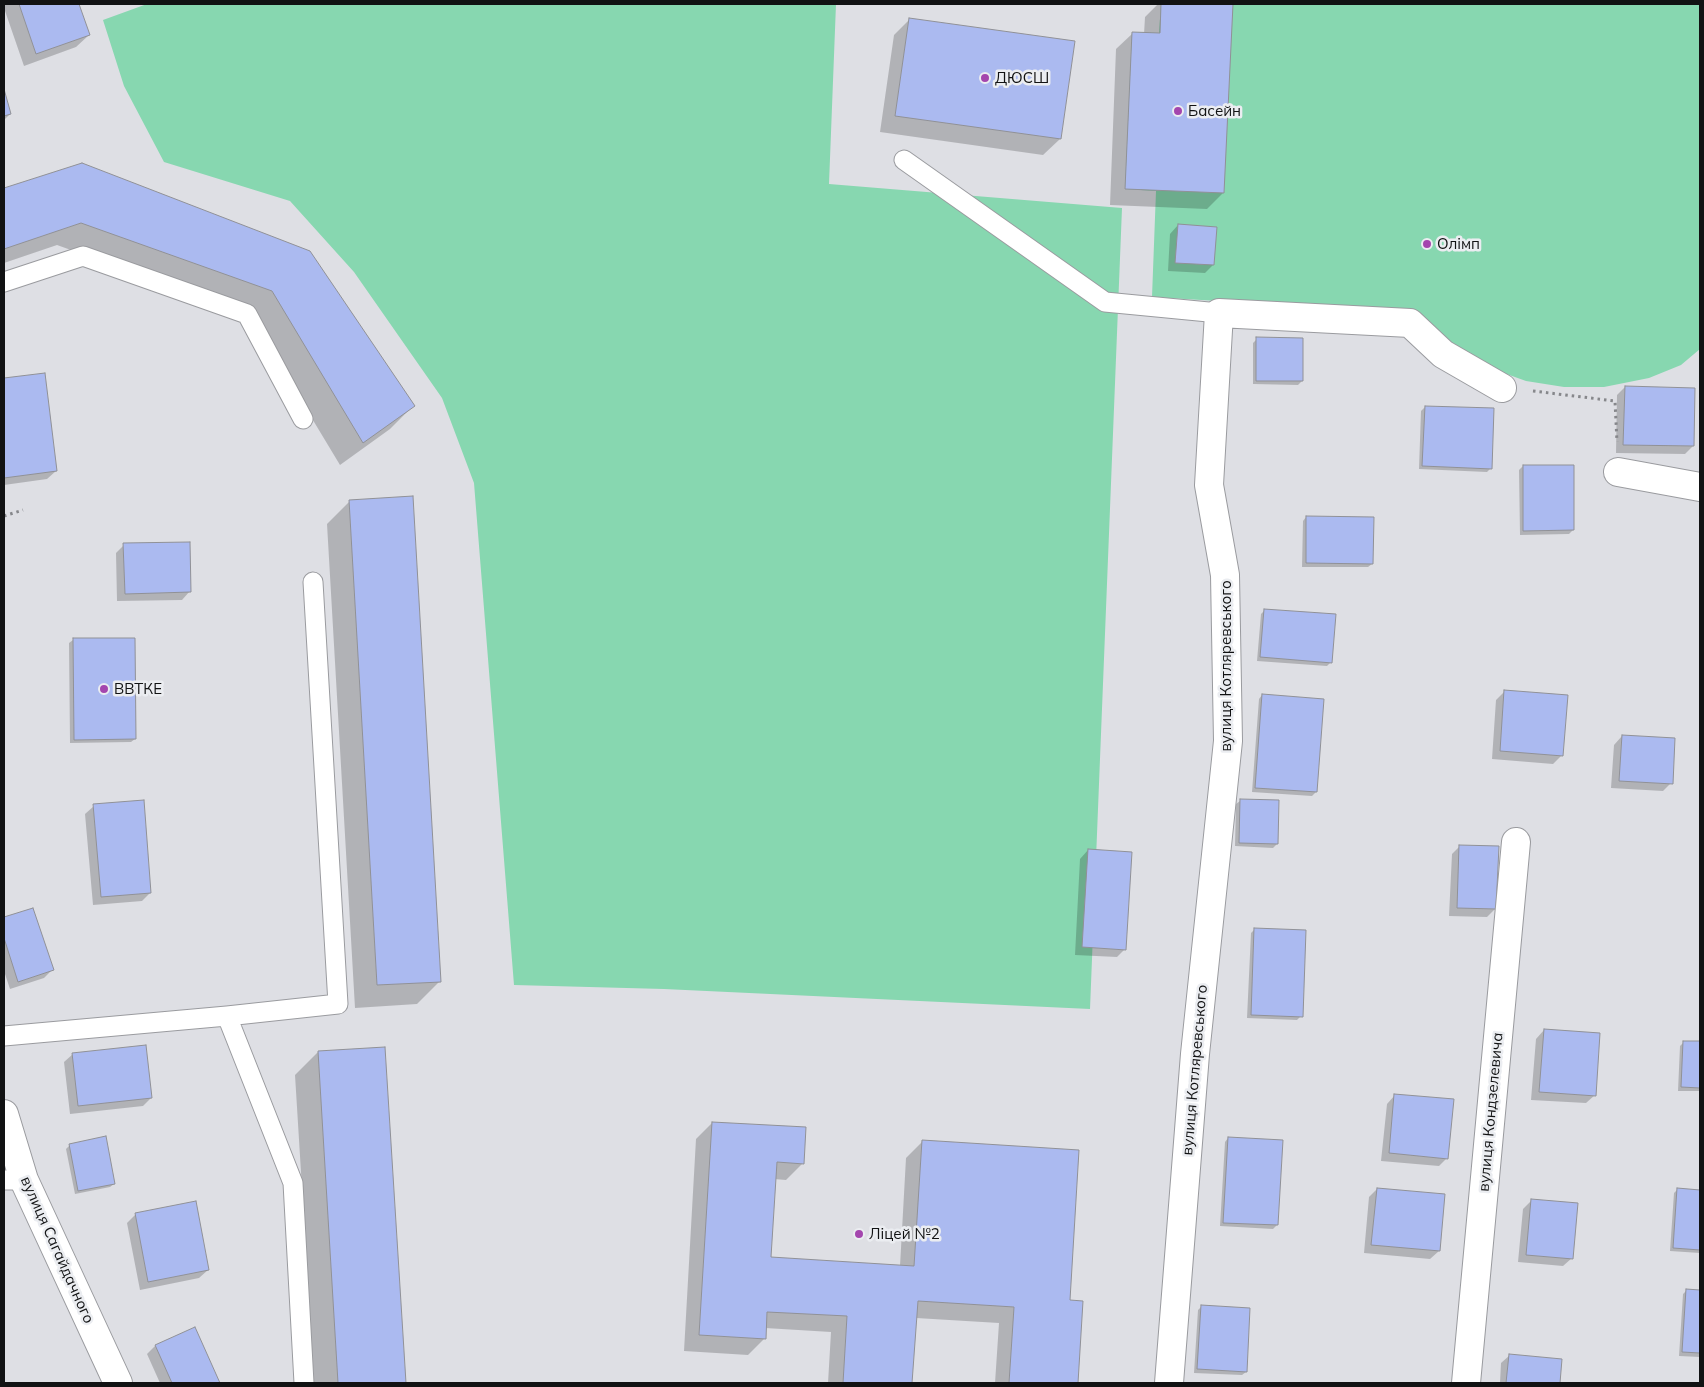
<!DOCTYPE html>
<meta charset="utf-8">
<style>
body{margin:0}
#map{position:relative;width:1704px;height:1387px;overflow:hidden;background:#dedfe4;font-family:Mulish,sans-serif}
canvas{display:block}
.frame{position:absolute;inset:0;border:5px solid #111213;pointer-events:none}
</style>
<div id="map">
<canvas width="1704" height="1387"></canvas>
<div class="frame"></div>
</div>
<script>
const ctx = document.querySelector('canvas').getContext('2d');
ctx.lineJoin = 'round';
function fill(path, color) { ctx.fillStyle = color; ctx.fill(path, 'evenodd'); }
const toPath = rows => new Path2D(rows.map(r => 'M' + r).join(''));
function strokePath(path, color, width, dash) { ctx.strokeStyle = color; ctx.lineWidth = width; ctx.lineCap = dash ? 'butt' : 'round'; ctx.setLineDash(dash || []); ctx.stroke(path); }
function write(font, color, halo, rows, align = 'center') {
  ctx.font = font + ' Mulish,sans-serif'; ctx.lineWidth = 5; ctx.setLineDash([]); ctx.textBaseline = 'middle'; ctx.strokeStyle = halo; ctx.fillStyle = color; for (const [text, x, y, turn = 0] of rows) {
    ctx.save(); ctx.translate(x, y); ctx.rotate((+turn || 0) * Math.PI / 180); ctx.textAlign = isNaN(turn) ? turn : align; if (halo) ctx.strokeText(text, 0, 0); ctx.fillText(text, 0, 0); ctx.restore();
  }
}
fill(toPath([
 [147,4,836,4,829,184,1122,208,1090,1009,664,989,514,985,474,483,442,398,354,272,290,201,164,162,124,86,103,20],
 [1161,4,1700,4,1700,349,1681,365,1649,378,1604,387,1564,387,1526,381,1501,372,1452,348,1416,313,1152,297,1156,191,1125,189,1132,32,1159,33]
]), '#87d7b0');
fill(toPath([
 [4,4,78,4,89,35,76,47,24,66,4,8],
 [1158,4,1232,4,1223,193,1207,209,1110,205,1116,49,1133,33,1144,34,1145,17],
 [910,19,1060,139,1043,155,880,132,894,35],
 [4,93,10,114,4,120],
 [82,164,309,252,413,406,390,429,340,465,249,314,57,245,4,263,4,189],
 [1178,225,1213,265,1205,273,1168,271,1170,234],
 [1257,339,1302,381,1298,385,1253,384,1253,343],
 [44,375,56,471,47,479,4,485,4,380],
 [1625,387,1693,446,1685,454,1616,453,1617,395],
 [1425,407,1491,468,1487,472,1419,469,1421,411],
 [1523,466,1573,530,1569,534,1520,535,1519,470],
 [350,501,440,981,417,1004,355,1008,327,524],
 [1306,517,1372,564,1368,567,1302,567,1303,521],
 [124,545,190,591,182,600,117,601,116,553],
 [1265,610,1331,662,1327,666,1257,661,1261,614],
 [73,640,135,739,131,742,70,743,69,643],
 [1505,691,1562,755,1553,764,1492,759,1496,700],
 [1262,695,1316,792,1312,796,1252,792,1259,699],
 [1622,736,1671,783,1663,791,1611,788,1614,745],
 [1240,801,1277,844,1273,848,1235,846,1236,804],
 [94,806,150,893,142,901,93,905,85,814],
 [1460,846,1495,909,1487,917,1449,916,1452,854],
 [1088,850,1125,949,1117,957,1075,955,1080,859],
 [32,909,52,970,44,978,10,989,4,971,4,919],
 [1255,929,1301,1016,1297,1020,1247,1018,1251,933],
 [1544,1030,1595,1095,1586,1103,1531,1100,1536,1039],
 [1684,1042,1700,1043,1700,1091,1678,1091,1680,1046],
 [384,1049,405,1383,314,1383,295,1075,318,1052],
 [73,1054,151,1098,143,1106,70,1114,64,1062],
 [1395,1095,1447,1158,1439,1166,1381,1161,1387,1104],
 [712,1123,803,1163,786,1180,774,1179,770,1259,900,1266,906,1158,922,1142,1069,1302,1082,1302,1077,1383,995,1383,999,1323,916,1318,911,1383,828,1383,831,1332,765,1328,764,1339,748,1355,684,1351,696,1139],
 [1228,1138,1277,1225,1273,1229,1220,1226,1225,1142],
 [70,1145,114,1184,110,1187,75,1194,66,1149],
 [1377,1189,1439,1251,1430,1259,1364,1253,1369,1197],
 [1678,1189,1700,1191,1700,1253,1670,1251,1674,1193],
 [1531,1201,1572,1258,1563,1266,1518,1262,1523,1209],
 [135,1215,208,1270,199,1278,140,1290,127,1223],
 [1686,1291,1700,1291,1700,1357,1679,1356,1683,1294],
 [1201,1307,1246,1372,1242,1375,1194,1373,1198,1310],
 [194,1329,218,1383,160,1383,147,1354,155,1346],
 [1510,1355,1560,1360,1558,1383,1500,1383,1501,1363]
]), '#0003');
const building = toPath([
 [19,4,79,4,90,35,36,54,19,4],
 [1161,4,1233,4,1224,193,1125,189,1132,32,1160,33,1161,4],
 [909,18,1075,41,1061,139,895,116,909,18],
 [4,89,11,114,4,116,4,89],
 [82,163,310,251,415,406,363,443,272,291,81,223,4,249,4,188,82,163],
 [1178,224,1217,227,1214,265,1175,263,1178,224],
 [1256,337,1303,338,1303,381,1256,381,1256,337],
 [45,373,57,471,4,478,4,378,45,373],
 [1625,386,1695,388,1694,446,1623,445,1625,386],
 [1425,406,1494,408,1492,469,1422,466,1425,406],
 [1523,465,1574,465,1574,530,1523,531,1523,465],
 [413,496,441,982,377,985,349,500,413,496],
 [1306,516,1374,517,1373,564,1306,563,1306,516],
 [190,542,191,592,125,594,123,543,190,542],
 [1264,609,1336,614,1332,663,1260,657,1264,609],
 [73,638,135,638,136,739,74,740,73,638],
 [1504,690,1568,695,1563,756,1500,751,1504,690],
 [1262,694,1324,699,1317,792,1255,788,1262,694],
 [1622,735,1675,738,1673,784,1619,781,1622,735],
 [1240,799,1279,800,1278,844,1239,843,1240,799],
 [144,800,151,893,101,897,93,804,144,800],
 [1459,845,1499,846,1496,909,1457,908,1459,845],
 [1088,849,1132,852,1126,950,1082,947,1088,849],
 [33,908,54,970,18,982,4,938,4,917,33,908],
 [1254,928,1306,930,1303,1017,1251,1015,1254,928],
 [1544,1029,1600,1033,1596,1096,1539,1092,1544,1029],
 [1683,1041,1700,1041,1700,1088,1681,1087,1683,1041],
 [146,1045,152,1098,78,1106,72,1053,146,1045],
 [385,1047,406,1383,338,1383,318,1051,385,1047],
 [1394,1094,1454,1099,1448,1159,1389,1153,1394,1094],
 [712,1122,806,1127,804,1164,777,1162,771,1257,914,1266,922,1140,1079,1150,1070,1300,1083,1301,1078,1383,1009,1383,1014,1307,918,1301,912,1383,843,1383,847,1316,767,1312,766,1339,699,1335,712,1122],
 [106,1136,115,1184,78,1191,69,1144,106,1136],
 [1228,1137,1283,1140,1278,1225,1223,1223,1228,1137],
 [1377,1188,1445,1194,1440,1251,1371,1245,1377,1188],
 [1677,1188,1700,1190,1700,1250,1673,1248,1677,1188],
 [1531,1199,1578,1203,1573,1259,1526,1255,1531,1199],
 [196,1201,209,1270,148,1282,135,1213,196,1201],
 [1686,1289,1700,1290,1700,1353,1682,1352,1686,1289],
 [1201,1305,1250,1308,1247,1372,1197,1369,1201,1305],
 [195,1327,220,1383,172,1383,155,1345,195,1327],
 [1509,1354,1562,1359,1560,1383,1506,1383,1509,1354]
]);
fill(building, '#abbaf0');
strokePath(building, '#909196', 1);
const service = toPath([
 [904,160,1105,302,1219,313],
 [4,282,83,256,247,314,303,419],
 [227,1016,293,1183,304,1383],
 [4,1036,227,1016,338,1004,313,582],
 [4,1180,24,1180]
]);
const minor = toPath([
 [1618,472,1700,487],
 [4,1114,24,1180,118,1383],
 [1169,1383,1195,1054,1228,741,1225,575,1209,485,1219,313,1410,323,1443,354,1502,388],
 [1466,1383,1516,842]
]);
strokePath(service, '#9a9b9f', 21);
strokePath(minor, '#9a9b9f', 30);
strokePath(toPath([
 [1533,391,1615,401,1617,442],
 [4,516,23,510]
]), '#86878b', 3, [2.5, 4]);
strokePath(service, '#fff', 19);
strokePath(minor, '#fff', 28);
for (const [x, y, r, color] of [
 [985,78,5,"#a446ae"],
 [1178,111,5,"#a446ae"],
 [1427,244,5,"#a446ae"],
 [104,689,5,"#a446ae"],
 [859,1234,5,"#a446ae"]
]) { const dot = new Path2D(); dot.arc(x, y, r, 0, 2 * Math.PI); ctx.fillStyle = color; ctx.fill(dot); strokePath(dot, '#ebedf1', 2); }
write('15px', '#111213', '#ebedf1', [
 ["ДЮСШ",995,78],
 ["Басейн",1188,111],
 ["Олімп",1437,244],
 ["ВВТКЕ",114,689],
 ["Ліцей №2",869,1234]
], 'left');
write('15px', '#111213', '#ebedf1', [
 ["вулиця Котляревського",1226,666,-90],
 ["вулиця Котляревського",1195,1070,-85],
 ["вулиця Кондзелевича",1491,1112,-85],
 ["вулиця Сагайдачного",57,1250,66]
]);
</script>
